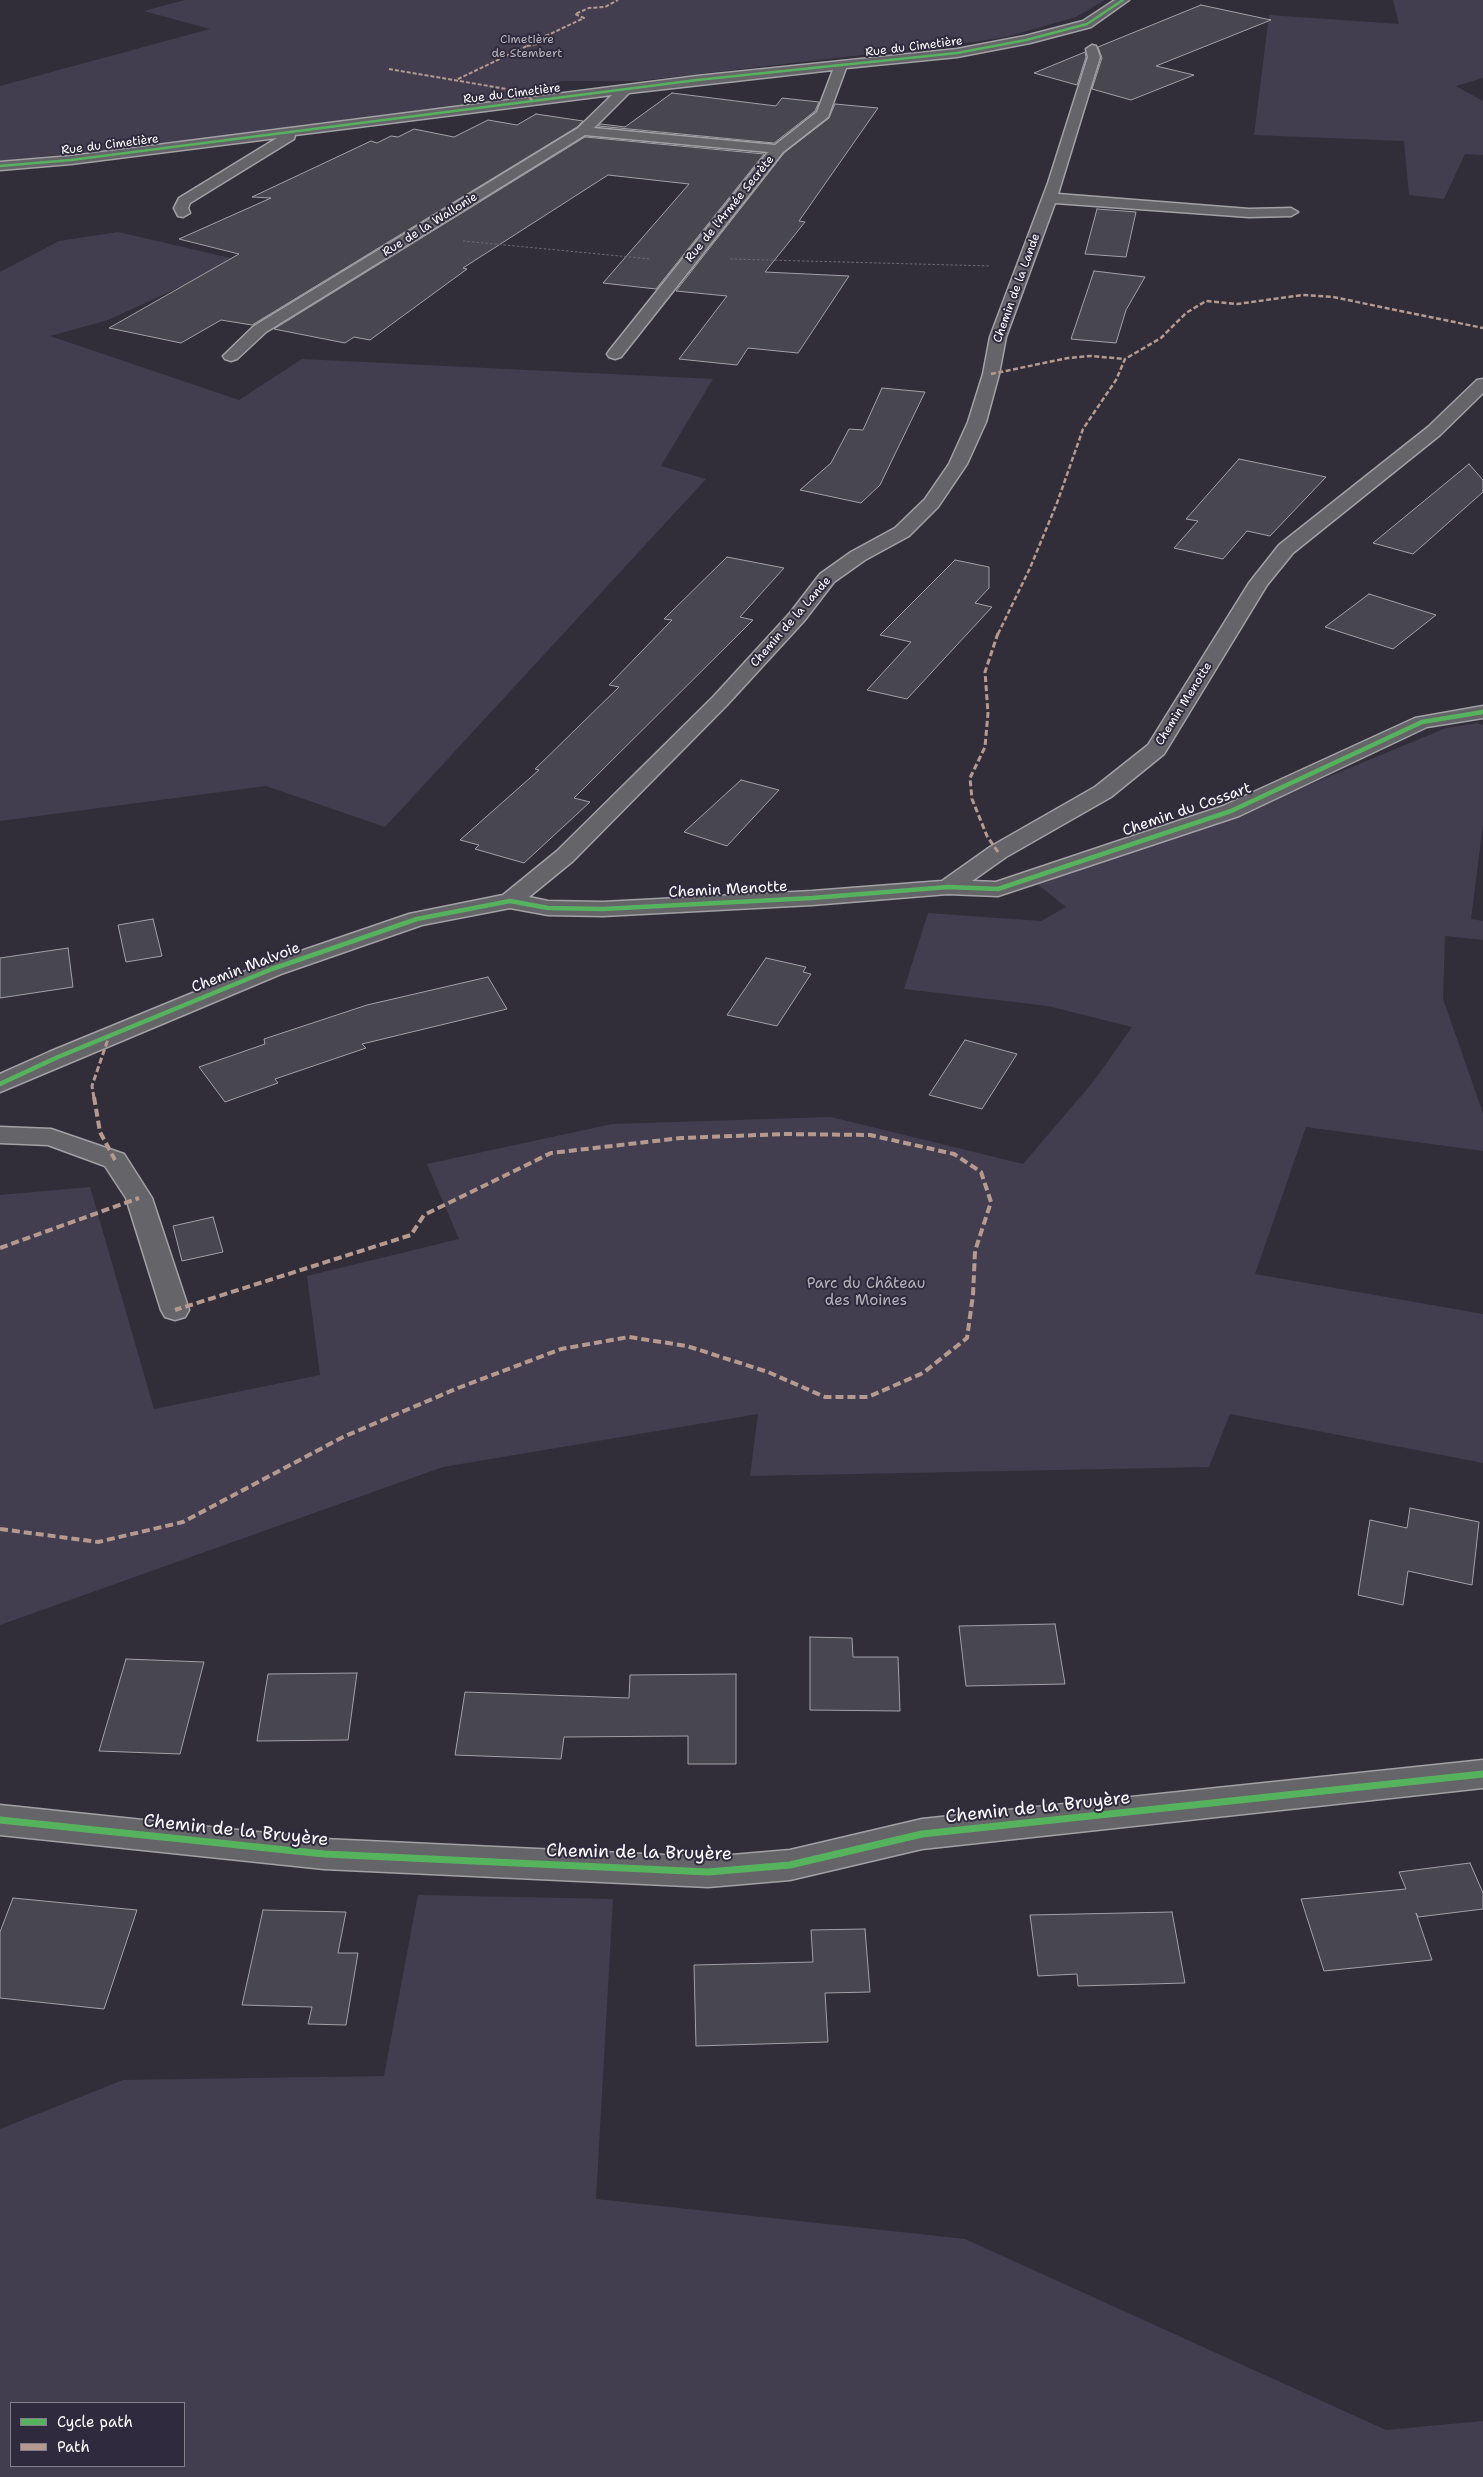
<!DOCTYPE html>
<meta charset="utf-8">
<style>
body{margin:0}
#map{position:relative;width:1483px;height:2477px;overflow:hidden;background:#312e39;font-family:"Shantell Sans",sans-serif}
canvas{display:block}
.legend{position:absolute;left:10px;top:2402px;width:175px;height:65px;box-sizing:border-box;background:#2f2a3d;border:1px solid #827f8b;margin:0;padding:6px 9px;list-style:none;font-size:15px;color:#fff}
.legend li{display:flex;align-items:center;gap:10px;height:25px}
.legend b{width:25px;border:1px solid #827f8b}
</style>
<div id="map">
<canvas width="1483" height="2477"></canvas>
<ul class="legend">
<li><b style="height:6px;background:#56b35d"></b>Cycle path</li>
<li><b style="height:6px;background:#b69a8f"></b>Path</li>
</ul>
</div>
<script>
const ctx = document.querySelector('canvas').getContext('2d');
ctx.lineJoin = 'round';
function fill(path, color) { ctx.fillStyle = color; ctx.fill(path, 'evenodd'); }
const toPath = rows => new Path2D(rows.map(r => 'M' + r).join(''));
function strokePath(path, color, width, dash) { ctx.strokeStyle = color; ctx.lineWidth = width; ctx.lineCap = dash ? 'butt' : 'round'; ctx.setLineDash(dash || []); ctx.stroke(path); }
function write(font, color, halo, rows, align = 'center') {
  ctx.font = font + ' "Shantell Sans",sans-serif'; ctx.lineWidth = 4; ctx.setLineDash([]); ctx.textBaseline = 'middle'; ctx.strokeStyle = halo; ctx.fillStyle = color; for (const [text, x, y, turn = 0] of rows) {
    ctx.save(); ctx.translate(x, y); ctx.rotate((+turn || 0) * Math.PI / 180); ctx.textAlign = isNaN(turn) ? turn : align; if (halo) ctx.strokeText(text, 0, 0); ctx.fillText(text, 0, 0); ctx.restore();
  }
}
fill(toPath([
 [185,0,1105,0,1076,17,1006,37,974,42,638,81,561,81,535,94,525,94,521,97,222,138,0,161,0,86,210,29,144,11],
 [1393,0,1483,0,1483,78,1456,86,1483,101,1483,155,1465,154,1444,199,1409,195,1404,141,1254,135,1269,15,1399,24],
 [118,232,239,260,108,320,50,336,239,400,302,359,713,379,661,466,706,479,385,827,266,786,0,821,0,272,59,241],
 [1477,723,1483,725,1483,824,1471,919,1483,921,1483,940,1445,936,1443,999,1483,1113,1483,1151,1306,1127,1255,1274,1483,1314,1483,1463,1230,1414,1209,1467,750,1476,758,1414,443,1467,0,1625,0,1195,90,1187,154,1409,320,1375,307,1276,459,1239,427,1164,612,1124,831,1117,1023,1164,1093,1082,1132,1027,1048,1006,904,989,928,913,1041,921,1066,907,1037,884,1224,820,1446,728],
 [418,1895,613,1899,596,2199,965,2239,1386,2430,1483,2421,1483,2477,0,2477,0,2129,123,2080,384,2076],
 [184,2403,184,2466,11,2466,11,2403]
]), '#433e4f');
const building = toPath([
 [1201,5,1271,20,1156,66,1194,75,1131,100,1092,89,1102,58,1098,47,1201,5],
 [1085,52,1086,57,1077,85,1034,73,1085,52],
 [672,93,776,106,782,98,819,102,815,111,774,143,598,126,601,124,625,127,672,93],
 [835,104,878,108,799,221,805,222,765,272,849,276,798,353,748,348,737,365,679,359,727,296,676,291,784,153,829,118,835,104],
 [536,114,583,121,577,127,252,325,221,320,181,343,109,328,239,254,179,239,271,198,252,197,371,141,377,143,391,136,398,137,414,129,454,137,488,120,517,125,536,114],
 [585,137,764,154,656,289,603,283,689,184,608,175,463,268,467,269,370,340,354,337,345,343,274,329,585,137],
 [1097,209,1136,212,1126,257,1085,254,1097,209],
 [1094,271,1145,277,1126,310,1116,343,1071,339,1094,271],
 [882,388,925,392,880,485,861,503,800,490,831,463,849,429,863,430,882,388],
 [1239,459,1326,477,1270,536,1247,531,1223,559,1174,548,1198,521,1186,519,1239,459],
 [1469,464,1483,480,1483,492,1413,554,1373,543,1469,464],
 [727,557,784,568,740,617,753,620,574,798,590,802,524,863,475,849,479,845,460,840,539,770,535,769,619,687,609,685,672,620,664,619,727,557],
 [955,560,989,567,989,588,975,603,992,607,907,699,867,690,911,642,880,635,955,560],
 [1369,594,1436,615,1393,649,1325,627,1369,594],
 [741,780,779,790,727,846,684,832,741,780],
 [153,919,162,956,126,962,118,925,153,919],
 [68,948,73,987,0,998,0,958,68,948],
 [766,958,806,967,803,972,811,974,777,1026,727,1015,766,958],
 [488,977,507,1009,362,1044,366,1048,275,1079,278,1083,225,1102,199,1067,265,1044,264,1039,367,1005,488,977],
 [965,1040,1017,1054,982,1109,929,1095,965,1040],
 [213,1217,223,1252,182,1261,173,1226,213,1217],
 [1410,1508,1479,1522,1472,1585,1408,1571,1403,1605,1358,1595,1370,1520,1407,1528,1410,1508],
 [1055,1624,1065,1684,966,1686,959,1626,1055,1624],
 [810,1637,852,1638,853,1657,898,1657,900,1711,810,1710,810,1637],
 [126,1659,204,1662,180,1754,99,1751,126,1659],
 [357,1673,348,1740,257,1741,268,1674,357,1673],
 [736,1674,736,1764,688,1764,688,1736,564,1737,561,1759,455,1755,465,1692,629,1698,630,1675,736,1674],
 [1470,1863,1483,1893,1483,1909,1418,1917,1416,1913,1432,1960,1324,1971,1301,1899,1406,1889,1399,1872,1470,1863],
 [13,1898,137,1910,104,2009,0,1998,0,1932,13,1898],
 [263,1910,346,1912,338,1953,358,1953,346,2025,308,2024,312,2007,242,2005,263,1910],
 [1172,1912,1185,1983,1078,1986,1077,1974,1038,1976,1030,1915,1172,1912],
 [865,1929,870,1992,825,1993,828,2042,696,2046,694,1965,813,1962,811,1930,865,1929]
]);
fill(building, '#48464e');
strokePath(building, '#a2a1a6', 1);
const minor = toPath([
 [1115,0,1129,0,1091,27,1030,43,957,57,846,68,828,117,783,152,621,357,615,359,609,357,607,354,609,351,768,152,585,135,266,332,237,359,231,361,225,359,223,356,254,326,578,128,612,95,295,135,294,139,190,203,188,208,190,213,183,217,178,216,174,208,179,198,277,138,71,164,0,170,0,162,71,156,697,76,957,49,1025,36,1083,21,1115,0],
 [833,70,817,112,775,145,594,128,629,93,833,70],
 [1092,45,1096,46,1100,57,1058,194,1249,209,1291,208,1298,212,1291,216,1249,217,1055,203,1006,337,999,374,986,422,967,464,938,507,909,536,865,560,834,582,804,621,727,705,573,861,529,897,548,901,603,902,812,891,942,881,990,847,1095,787,1148,745,1249,583,1279,545,1428,427,1477,380,1483,379,1483,393,1440,435,1293,553,1267,585,1164,754,1111,797,1006,857,972,881,996,882,1223,806,1415,718,1483,706,1483,718,1427,727,1239,816,998,896,948,894,812,905,603,916,548,915,510,908,422,925,281,974,0,1092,0,1074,49,1052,263,964,409,914,503,895,557,851,713,697,790,613,820,574,851,552,895,528,925,499,949,464,968,422,983,374,990,337,1048,183,1088,57,1086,49,1092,45],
 [0,1127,51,1129,124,1154,152,1198,189,1310,185,1317,175,1320,165,1317,161,1310,126,1198,105,1166,48,1145,0,1143,0,1127],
 [1483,1760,1483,1788,922,1849,790,1880,708,1887,324,1869,0,1835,0,1805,324,1839,708,1857,790,1850,922,1819,1483,1760]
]);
strokePath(minor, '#a2a1a6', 3);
strokePath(toPath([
 [463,241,651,259],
 [730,259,991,266]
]), '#6d6b71', 1, [2.5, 2]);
fill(minor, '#656469');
strokePath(toPath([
 [527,46,546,42,548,35,584,18,575,14,589,8,605,7,618,0],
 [389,69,518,91,534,101],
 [458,79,527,46,525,41,548,35]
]), '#b69a8f', 2, [4, 2]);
strokePath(toPath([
 [991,374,1068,358,1091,356,1125,359],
 [998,634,1030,568,1057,503,1083,429,1116,380,1125,359,1161,338,1186,313,1206,301,1237,304,1303,295,1333,297,1483,328]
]), '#b69a8f', 2.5, [5, 2.5]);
strokePath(toPath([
 [998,852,987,836,972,799,970,778,985,747,988,713,985,672,998,633],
 [94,1098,92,1086,109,1036]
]), '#b69a8f', 3, [6, 3]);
strokePath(toPath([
 [94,1097,100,1132,115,1160],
 [0,1248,139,1198],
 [0,1529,98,1542,183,1522,343,1437,458,1388,561,1349,629,1337,687,1346,768,1372,825,1397,868,1397,923,1373,967,1338,973,1295,975,1251,991,1202,981,1172,954,1154,870,1135,785,1134,681,1138,551,1153,424,1215,411,1235,175,1310]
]), '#b69a8f', 4, [8, 4]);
strokePath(toPath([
 [0,166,71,160,697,80,957,53,1026,40,1087,24,1123,0]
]), '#56b35d', 2.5);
strokePath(toPath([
 [0,1084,58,1057,272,969,417,919,510,901,548,908,603,909,812,898,948,887,998,889,1231,811,1422,722,1483,712]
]), '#56b35d', 4.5);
strokePath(toPath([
 [0,1820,324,1854,708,1872,790,1865,922,1834,1483,1774]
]), '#56b35d', 7);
write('12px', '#b5b3ba', '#2f2a3d', [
 ["Cimetière",527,40],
 ["de Stembert",527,54]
]);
write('12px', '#fff', '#2f2a3d', [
 ["Rue du Cimetière",914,47,-7],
 ["Rue du Cimetière",512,94,-7],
 ["Rue du Cimetière",110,145,-7],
 ["Rue de l'Armée Secrète",730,209,-51],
 ["Rue de la Wallonie",430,225,-32],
 ["Chemin de la Lande",1017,288,-70],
 ["Chemin de la Lande",791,622,-49],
 ["Chemin Menotte",1184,704,-58]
]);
write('15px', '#fff', '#2f2a3d', [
 ["Chemin du Cossart",1187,810,-19],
 ["Chemin Menotte",728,890,-3],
 ["Chemin Malvoie",246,968,-21]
]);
write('15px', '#b5b3ba', '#2f2a3d', [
 ["Parc du Château",866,1284],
 ["des Moines",866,1301]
]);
write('18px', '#fff', '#2f2a3d', [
 ["Chemin de la Bruyère",1038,1808,-6],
 ["Chemin de la Bruyère",236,1831,6],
 ["Chemin de la Bruyère",639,1853,1]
]);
</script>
